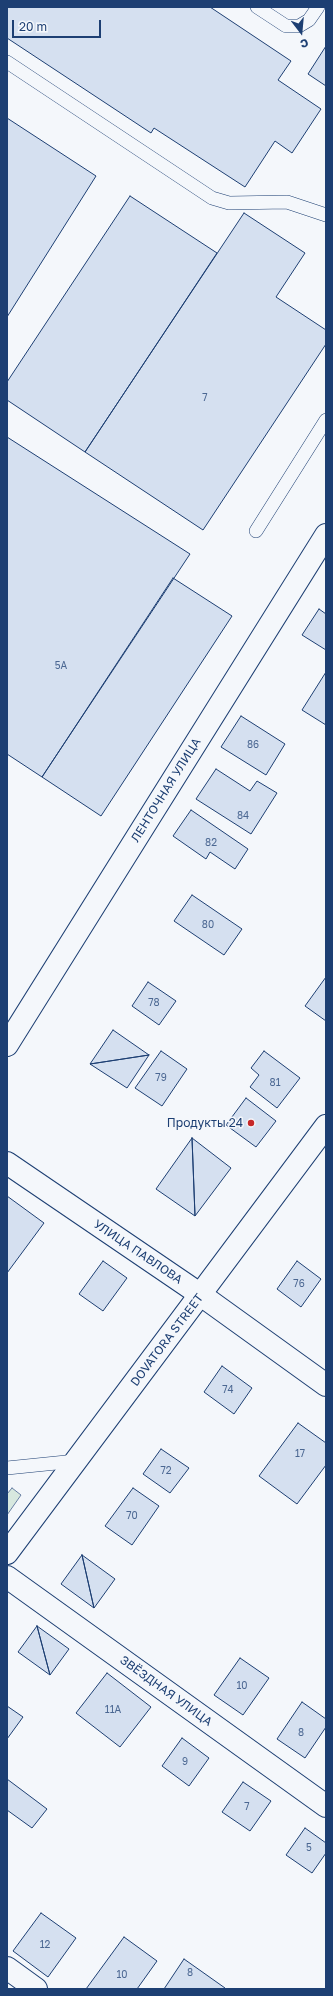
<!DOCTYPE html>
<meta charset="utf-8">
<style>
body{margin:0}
#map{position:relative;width:333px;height:1996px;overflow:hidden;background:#f4f7fb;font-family:"Golos Text",sans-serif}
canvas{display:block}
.frame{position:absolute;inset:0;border:8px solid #1d3f73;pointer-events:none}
.north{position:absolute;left:281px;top:12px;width:40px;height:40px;-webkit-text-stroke:3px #f4f7fb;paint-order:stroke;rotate:164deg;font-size:11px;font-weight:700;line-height:16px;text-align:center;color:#1d3f73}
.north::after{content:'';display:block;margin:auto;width:14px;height:18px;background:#1d3f73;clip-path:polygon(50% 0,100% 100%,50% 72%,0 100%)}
.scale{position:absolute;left:12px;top:20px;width:89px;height:18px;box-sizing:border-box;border:2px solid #1d3f73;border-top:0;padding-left:5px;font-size:12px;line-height:14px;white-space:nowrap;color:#1d3f73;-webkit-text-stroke:3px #f4f7fb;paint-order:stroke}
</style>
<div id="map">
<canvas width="333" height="1996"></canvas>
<div class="frame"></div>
<div class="north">С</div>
<div class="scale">20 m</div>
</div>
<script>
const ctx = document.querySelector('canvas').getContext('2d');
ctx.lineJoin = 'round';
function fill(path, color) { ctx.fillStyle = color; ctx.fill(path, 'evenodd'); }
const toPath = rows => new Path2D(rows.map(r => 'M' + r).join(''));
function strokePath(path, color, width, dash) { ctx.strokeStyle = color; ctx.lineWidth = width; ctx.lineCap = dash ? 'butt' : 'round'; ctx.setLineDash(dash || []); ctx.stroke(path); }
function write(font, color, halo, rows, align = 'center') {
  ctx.font = font + ' "Golos Text",sans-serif'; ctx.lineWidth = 3; ctx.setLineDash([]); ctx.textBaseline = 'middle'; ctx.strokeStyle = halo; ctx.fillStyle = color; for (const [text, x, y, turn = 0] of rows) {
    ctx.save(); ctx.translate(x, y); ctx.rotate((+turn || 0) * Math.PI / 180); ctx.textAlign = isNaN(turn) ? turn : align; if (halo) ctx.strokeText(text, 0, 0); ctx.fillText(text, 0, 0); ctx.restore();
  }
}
const green = toPath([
 [12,1488,21,1495,7,1515,7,1494,12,1488]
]);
fill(green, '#d7e8df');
strokePath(green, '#687fa3', 1);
const building = toPath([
 [7,7,210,7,291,61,278,80,321,109,292,153,275,141,245,187,154,128,151,133,7,38,7,7],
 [326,46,326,86,308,74,326,46],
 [7,118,96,176,7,317,7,118],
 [130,196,217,253,85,452,7,400,7,382,130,196],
 [244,213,305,253,276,297,326,330,326,344,203,530,85,452,244,213],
 [7,437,190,554,42,777,7,754,7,437],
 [173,578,232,616,101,816,42,777,173,578],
 [319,609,326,614,326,650,302,635,319,609],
 [326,672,326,725,302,710,326,672],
 [241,716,285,744,266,775,221,747,241,716],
 [216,769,250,791,257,781,277,793,251,834,196,799,216,769],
 [191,810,248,849,235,869,210,852,206,859,173,836,191,810],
 [192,895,242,929,224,955,174,921,192,895],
 [326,977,326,1021,305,1006,326,977],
 [148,982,176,1001,159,1025,132,1006,148,982],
 [113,1030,149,1055,90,1064,113,1030],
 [161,1051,187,1069,162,1106,135,1088,161,1051],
 [264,1051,300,1078,277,1108,250,1087,259,1075,251,1068,264,1051],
 [149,1055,127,1088,90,1064,149,1055],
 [246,1098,276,1121,256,1147,226,1125,246,1098],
 [192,1138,231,1168,195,1216,192,1138],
 [192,1138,195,1216,156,1189,192,1138],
 [7,1196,44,1223,7,1273,7,1196],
 [103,1261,127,1278,103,1311,79,1294,103,1261],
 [297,1261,321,1279,301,1307,277,1289,297,1261],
 [222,1366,252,1388,234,1414,204,1392,222,1366],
 [298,1423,326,1443,326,1465,297,1504,259,1476,298,1423],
 [161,1449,189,1468,170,1493,143,1474,161,1449],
 [133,1488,159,1506,132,1545,105,1526,133,1488],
 [82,1555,94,1608,61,1584,82,1555],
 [82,1555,115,1579,94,1608,82,1555],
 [37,1626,50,1675,18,1652,37,1626],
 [37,1626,69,1649,50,1675,37,1626],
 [240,1658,269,1678,243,1715,214,1695,240,1658],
 [107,1673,151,1707,120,1747,76,1713,107,1673],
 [302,1702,326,1719,326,1727,305,1758,277,1739,302,1702],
 [7,1706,23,1717,7,1739,7,1706],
 [182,1738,209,1758,189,1786,162,1766,182,1738],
 [7,1779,47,1809,32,1828,7,1810,7,1779],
 [243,1782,271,1801,250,1831,222,1812,243,1782],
 [305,1828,326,1843,326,1853,312,1873,286,1855,305,1828],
 [41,1913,76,1938,48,1977,13,1951,41,1913],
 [124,1937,157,1961,137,1989,86,1989,124,1937],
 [184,1959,225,1988,224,1989,164,1989,184,1959]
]);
fill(building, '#d5e0f0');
strokePath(building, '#1d3f73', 1);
const service = toPath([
 [257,7,286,26,299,26,309,20,318,7],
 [7,62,212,198,229,203,287,202,326,215],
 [256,531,326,420],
 [7,1468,76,1461]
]);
const minor = toPath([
 [7,1045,326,535],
 [7,1163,201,1295,326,1385],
 [7,1577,326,1806],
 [7,1968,36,1989]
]);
const primary = toPath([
 [7,1553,326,1126]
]);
strokePath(service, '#1d3f73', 14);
strokePath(minor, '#1d3f73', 24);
strokePath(primary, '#1d3f73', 24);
strokePath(service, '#f4f7fb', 13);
strokePath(minor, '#f4f7fb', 22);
strokePath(primary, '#f4f7fb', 22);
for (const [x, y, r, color] of [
 [251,1123,4,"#c62828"]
]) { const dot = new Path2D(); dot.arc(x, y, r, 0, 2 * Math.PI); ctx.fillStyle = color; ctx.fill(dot); strokePath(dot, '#f4f7fb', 1.5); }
write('10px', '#4b6792', null, [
 ["7",205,398],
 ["5А",61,666],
 ["86",253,745],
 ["84",243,816],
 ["82",211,843],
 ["80",208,925],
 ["78",154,1003],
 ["79",161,1078],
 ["81",275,1083],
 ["76",299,1284],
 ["74",228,1390],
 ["17",300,1454],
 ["72",166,1471],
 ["70",132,1516],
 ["10",242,1686],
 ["11А",113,1710],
 ["8",301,1733],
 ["9",185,1762],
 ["7",247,1807],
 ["5",309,1848],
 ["12",45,1945],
 ["8",190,1973],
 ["10",122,1975]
]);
write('12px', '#1d3f73', '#f4f7fb', [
 ["ЛЕНТОЧНАЯ УЛИЦА",166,790,-58],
 ["УЛИЦА ПАВЛОВА",138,1252,34],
 ["DOVATORA STREET",167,1340,-53],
 ["ЗВЁЗДНАЯ УЛИЦА",166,1691,36]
]);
write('12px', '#1d3f73', '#f4f7fb', [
 ["Продукты 24",243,1123]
], 'right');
</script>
